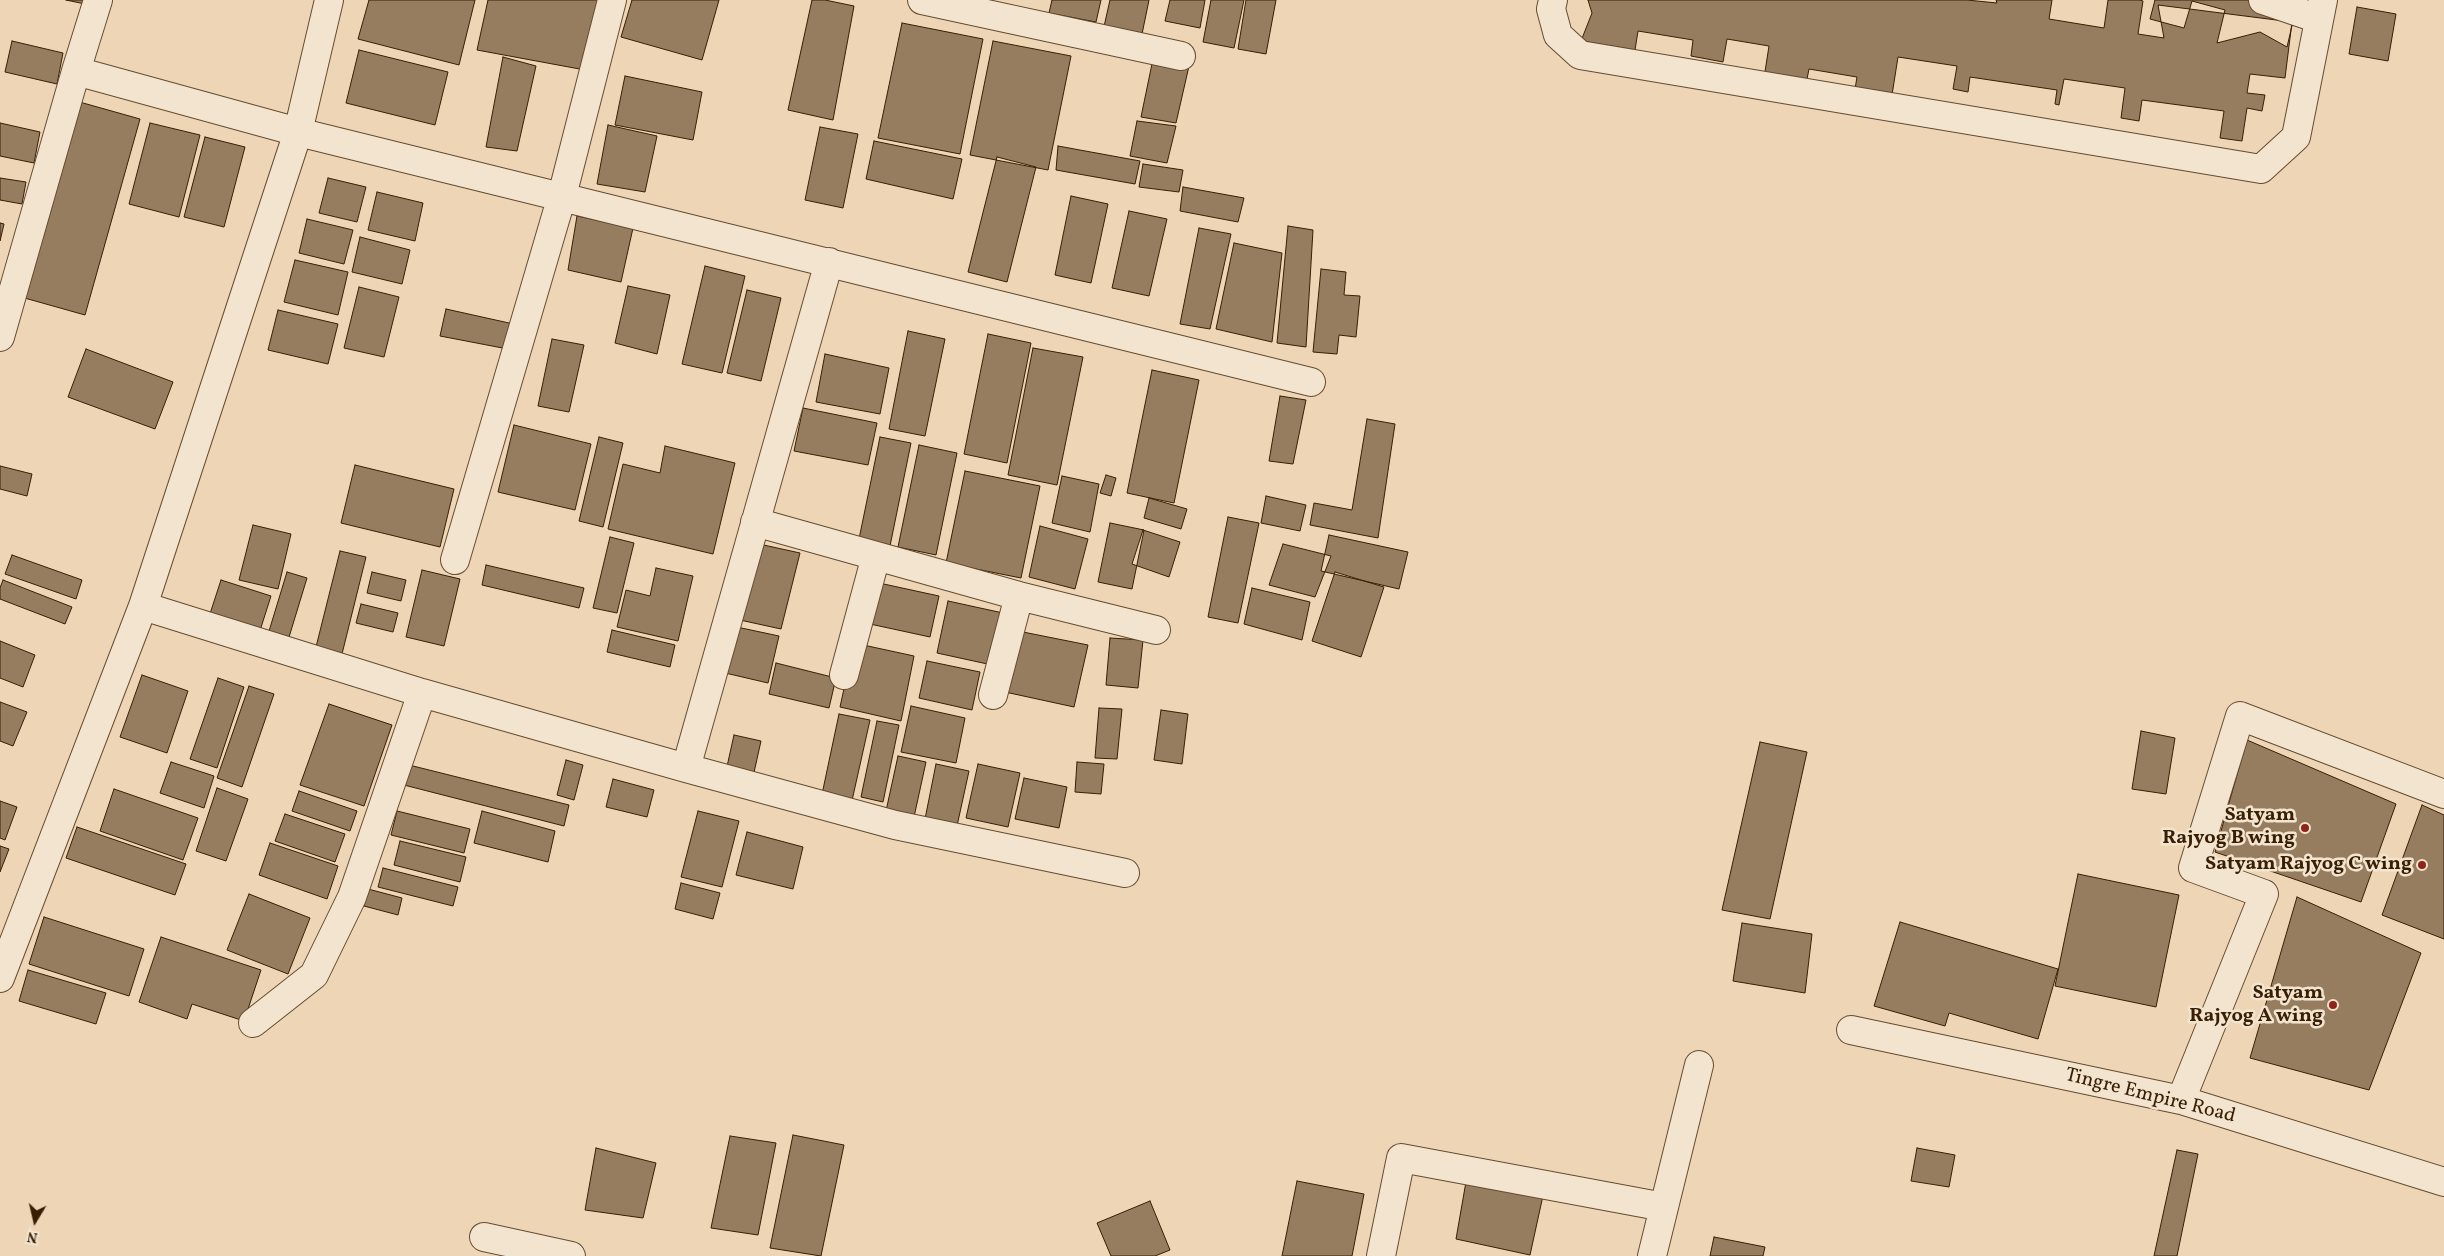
<!DOCTYPE html>
<style>
body{margin:0}
#map{position:relative;width:2444px;height:1256px;overflow:hidden;background:#edd5b5;font-family:Vollkorn,serif}
canvas{display:block}
.north{position:absolute;left:10px;top:1196px;width:50px;height:50px;-webkit-text-stroke:4px #f3e4cf;paint-order:stroke;rotate:189deg;font-size:14px;font-weight:700;line-height:20px;text-align:center;color:#381e03}
.north::after{content:'';display:block;margin:auto;width:18px;height:22px;background:#381e03;clip-path:polygon(50% 0,100% 100%,50% 72%,0 100%)}
</style>
<div id="map">
<canvas width="2444" height="1256"></canvas>
<div class="north">N</div>
</div>
<script>
const ctx = document.querySelector('canvas').getContext('2d');
ctx.lineJoin = 'round';
function fill(path, color) { ctx.fillStyle = color; ctx.fill(path, 'evenodd'); }
const toPath = rows => new Path2D(rows.map(r => 'M' + r).join(''));
function strokePath(path, color, width, dash) { ctx.strokeStyle = color; ctx.lineWidth = width; ctx.lineCap = dash ? 'butt' : 'round'; ctx.setLineDash(dash || []); ctx.stroke(path); }
function write(font, color, halo, rows, align = 'center') {
  ctx.font = font + ' Vollkorn,serif'; ctx.lineWidth = 5; ctx.setLineDash([]); ctx.textBaseline = 'middle'; ctx.strokeStyle = halo; ctx.fillStyle = color; for (const [text, x, y, turn = 0] of rows) {
    ctx.save(); ctx.translate(x, y); ctx.rotate((+turn || 0) * Math.PI / 180); ctx.textAlign = isNaN(turn) ? turn : align; if (halo) ctx.strokeText(text, 0, 0); ctx.fillText(text, 0, 0); ctx.restore();
  }
}
const building = toPath([
 [66,0,86,0,85,4,66,0],
 [369,0,475,0,459,65,358,39,369,0],
 [488,0,601,0,585,70,477,50,488,0],
 [632,0,719,0,702,60,621,37,632,0],
 [812,0,825,0,854,6,833,120,788,110,812,0],
 [1052,0,1101,0,1096,22,1049,13,1052,0],
 [1110,0,1149,0,1141,39,1103,31,1110,0],
 [1170,0,1205,0,1200,28,1165,21,1170,0],
 [1211,0,1244,0,1234,48,1203,42,1211,0],
 [1246,0,1276,0,1266,54,1238,49,1246,0],
 [1588,0,1967,0,1997,3,1996,0,2052,0,2049,19,2104,28,2108,0,2140,0,2143,1,2138,34,2164,38,2158,5,2292,22,2285,78,2250,74,2247,93,2265,95,2262,111,2247,108,2242,141,2220,138,2224,111,2142,100,2139,121,2121,118,2125,88,2064,79,2059,105,2055,104,2057,90,1970,77,1968,92,1953,89,1957,66,1898,57,1892,95,1855,89,1857,77,1809,69,1806,84,1764,78,1769,46,1727,39,1723,62,1691,56,1693,40,1638,31,1635,50,1581,41,1592,13,1588,0],
 [2155,0,2298,0,2287,47,2260,32,2217,43,2225,10,2192,1,2184,28,2150,19,2155,0],
 [2357,7,2396,14,2388,61,2349,54,2357,7],
 [902,23,983,39,960,154,878,138,902,23],
 [12,41,63,53,57,84,5,72,12,41],
 [993,41,1071,56,1048,170,970,155,993,41],
 [359,50,448,72,435,125,346,103,359,50],
 [503,57,536,66,517,151,486,147,503,57],
 [1153,59,1189,66,1176,123,1141,117,1153,59],
 [625,76,702,92,693,140,615,125,625,76],
 [76,101,140,119,85,315,21,297,76,101],
 [1137,121,1176,126,1167,163,1130,156,1137,121],
 [0,123,40,132,34,163,0,156,0,123],
 [150,123,200,135,179,217,129,204,150,123],
 [608,125,657,136,645,192,597,184,608,125],
 [820,127,858,134,843,208,805,200,820,127],
 [205,137,245,147,224,227,184,217,205,137],
 [874,141,962,159,953,199,866,179,874,141],
 [1058,146,1140,161,1135,184,1056,170,1058,146],
 [997,157,1036,167,1007,282,968,272,997,157],
 [1143,164,1183,170,1179,192,1139,187,1143,164],
 [0,178,26,182,22,204,0,200,0,178],
 [328,178,366,187,357,222,319,213,328,178],
 [1183,187,1244,198,1238,222,1180,211,1183,187],
 [377,192,423,203,415,241,368,230,377,192],
 [1071,196,1108,204,1091,283,1055,275,1071,196],
 [1129,211,1167,219,1149,296,1112,288,1129,211],
 [577,216,633,228,621,282,568,270,577,216],
 [307,219,353,230,344,264,299,253,307,219],
 [0,223,4,224,0,241,0,223],
 [1288,226,1313,230,1306,347,1277,343,1288,226],
 [1199,228,1231,234,1210,329,1180,324,1199,228],
 [360,237,410,250,402,284,352,272,360,237],
 [1234,243,1282,253,1272,342,1216,329,1234,243],
 [295,260,348,272,338,315,284,302,295,260],
 [705,266,745,276,722,373,682,364,705,266],
 [1321,269,1346,272,1344,295,1360,296,1356,337,1339,335,1337,354,1313,352,1321,269],
 [628,286,670,295,657,354,615,343,628,286],
 [359,287,399,297,384,357,344,348,359,287],
 [747,290,781,298,761,381,727,373,747,290],
 [446,309,518,325,513,350,440,336,446,309],
 [278,310,338,324,328,364,268,350,278,310],
 [908,331,945,339,925,436,889,429,908,331],
 [988,334,1031,343,1007,463,964,454,988,334],
 [552,339,584,345,569,412,538,406,552,339],
 [1033,348,1083,357,1057,485,1008,475,1033,348],
 [86,349,173,382,155,429,68,397,86,349],
 [825,354,889,368,880,414,816,402,825,354],
 [1152,370,1199,380,1174,503,1127,493,1152,370],
 [1280,396,1306,400,1293,464,1269,461,1280,396],
 [803,408,877,423,868,465,794,451,803,408],
 [1367,419,1395,424,1378,538,1310,525,1314,503,1352,510,1367,419],
 [514,425,591,444,575,510,498,492,514,425],
 [599,437,623,443,603,527,579,521,599,437],
 [880,437,911,443,890,546,859,539,880,437],
 [919,445,957,453,936,555,898,547,919,445],
 [665,446,735,463,713,554,608,529,623,464,660,473,665,446],
 [355,465,454,489,440,547,341,523,355,465],
 [0,466,32,474,27,496,0,489,0,466],
 [965,471,1040,486,1021,578,946,563,965,471],
 [1106,475,1116,478,1111,496,1100,493,1106,475],
 [1062,476,1099,484,1090,532,1052,523,1062,476],
 [1266,496,1306,505,1300,531,1261,523,1266,496],
 [1149,498,1187,509,1181,529,1144,518,1149,498],
 [1228,517,1259,523,1238,623,1208,617,1228,517],
 [1110,523,1144,530,1132,589,1098,582,1110,523],
 [253,525,291,534,278,589,239,580,253,525],
 [1040,526,1088,539,1075,589,1029,577,1040,526],
 [1143,530,1180,542,1169,577,1132,564,1143,530],
 [1329,535,1408,552,1399,589,1321,571,1329,535],
 [610,537,634,543,617,613,593,608,610,537],
 [759,544,800,553,781,629,740,620,759,544],
 [1283,544,1331,556,1315,597,1269,585,1283,544],
 [340,551,366,557,341,658,315,651,340,551],
 [12,555,82,580,76,599,5,574,12,555],
 [486,565,584,588,579,608,482,585,486,565],
 [656,568,693,576,678,641,617,627,626,590,650,596,656,568],
 [422,570,460,579,444,646,406,637,422,570],
 [287,572,307,578,286,647,266,641,287,572],
 [372,572,406,580,401,601,367,593,372,572],
 [1335,572,1384,587,1361,657,1312,641,1335,572],
 [3,580,72,607,65,624,0,599,0,588,3,580],
 [221,580,271,596,257,640,207,623,221,580],
 [879,583,939,596,930,637,870,624,879,583],
 [1252,588,1310,602,1302,640,1244,624,1252,588],
 [948,601,1003,613,992,665,937,653,948,601],
 [361,604,398,613,393,632,356,623,361,604],
 [732,626,779,636,768,683,721,672,732,626],
 [612,630,675,645,670,667,607,652,612,630],
 [1018,631,1088,645,1074,707,1005,692,1018,631],
 [1110,638,1143,640,1138,688,1106,685,1110,638],
 [0,641,35,655,23,687,0,678,0,641],
 [854,643,914,656,901,721,840,707,854,643],
 [927,661,980,672,972,710,919,698,927,661],
 [776,663,836,678,829,708,769,694,776,663],
 [142,675,188,691,167,753,120,737,142,675],
 [218,678,244,687,217,768,190,759,218,678],
 [249,686,274,694,242,787,217,778,249,686],
 [0,702,27,712,13,746,0,741,0,702],
 [329,704,392,725,364,806,300,785,329,704],
 [911,706,965,718,956,763,901,752,911,706],
 [1099,708,1122,709,1117,759,1095,758,1099,708],
 [1161,710,1188,714,1182,764,1154,760,1161,710],
 [839,714,870,720,851,805,821,799,839,714],
 [877,721,899,725,883,802,861,797,877,721],
 [2141,731,2175,738,2166,794,2132,789,2141,731],
 [734,735,761,741,753,777,726,771,734,735],
 [2247,740,2396,804,2361,902,2215,852,2247,740],
 [1760,742,1807,752,1770,919,1722,910,1760,742],
 [898,756,926,762,914,817,886,811,898,756],
 [566,760,583,765,574,800,557,795,566,760],
 [171,762,214,776,204,808,160,793,171,762],
 [1077,762,1104,764,1101,794,1075,792,1077,762],
 [936,764,969,771,957,826,925,819,936,764],
 [978,764,1020,773,1008,827,966,818,978,764],
 [409,765,569,805,564,826,404,785,409,765],
 [1024,778,1067,787,1059,828,1015,819,1024,778],
 [613,779,654,790,647,817,606,807,613,779],
 [217,788,248,799,226,861,196,851,217,788],
 [114,789,198,818,183,860,100,831,114,789],
 [299,791,357,811,350,831,292,811,299,791],
 [0,801,17,807,5,840,0,838,0,801],
 [2422,805,2444,815,2444,939,2382,915,2422,805],
 [397,811,470,829,464,853,391,835,397,811],
 [482,811,555,831,548,862,474,843,482,811],
 [698,811,739,821,722,887,681,877,698,811],
 [285,814,345,834,335,862,275,841,285,814],
 [77,827,186,864,175,895,66,858,77,827],
 [747,832,803,847,793,889,736,875,747,832],
 [400,841,466,857,460,882,394,865,400,841],
 [270,843,338,866,327,899,259,875,270,843],
 [0,846,9,849,0,872,0,846],
 [383,868,458,887,453,906,378,887,383,868],
 [2078,874,2179,895,2156,1007,2055,986,2078,874],
 [681,883,720,893,713,919,675,909,681,883],
 [368,889,402,898,398,915,364,906,368,889],
 [249,894,310,918,288,974,227,950,249,894],
 [2297,897,2421,953,2369,1090,2250,1058,2297,897],
 [44,917,144,949,129,996,29,964,44,917],
 [1900,922,2058,969,2038,1039,1949,1013,1945,1026,1874,1006,1900,922],
 [1742,923,1812,934,1805,993,1733,981,1742,923],
 [161,937,261,970,244,1021,192,1004,187,1019,139,1002,161,937],
 [28,970,106,993,96,1024,19,1001,28,970],
 [793,1135,844,1145,821,1256,770,1248,793,1135],
 [730,1136,776,1143,758,1235,711,1228,730,1136],
 [596,1148,656,1163,643,1218,585,1210,596,1148],
 [1917,1148,1955,1155,1949,1187,1911,1181,1917,1148],
 [2177,1150,2198,1154,2177,1256,2154,1256,2177,1150],
 [1467,1176,1544,1191,1530,1255,1456,1239,1467,1176],
 [1297,1181,1364,1194,1352,1256,1282,1256,1297,1181],
 [1150,1201,1170,1250,1155,1256,1111,1256,1097,1223,1150,1201],
 [1714,1237,1765,1247,1763,1256,1710,1256,1714,1237]
]);
fill(building, '#967d60');
strokePath(building, '#381e03', 1);
const minor = toPath([
 [922,0,1181,56],
 [1553,0,1551,9,1558,35,1580,55,2261,169,2296,137,2323,0],
 [2263,0,2319,19],
 [76,71,298,132,1311,382],
 [0,337,76,71,98,0],
 [755,522,1019,596,1156,630],
 [455,560,562,196,612,0],
 [143,606,422,693,686,768,895,825,1125,873],
 [844,675,876,556],
 [993,695,1019,596],
 [686,768,829,262],
 [0,978,143,606,298,132,329,0],
 [253,1023,314,975,352,897,422,693],
 [1851,1030,2181,1100,2444,1182],
 [2181,1100,2264,894,2193,868,2240,716,2444,794],
 [484,1237,571,1256],
 [1381,1256,1401,1158,1664,1207],
 [1652,1256,1699,1065]
]);
strokePath(minor, '#654c30', 30);
strokePath(minor, '#f3e4cf', 28);
for (const [x, y, r, color] of [
 [2305,828,5,"#8f2418"],
 [2422,865,5,"#8f2418"],
 [2333,1005,5,"#8f2418"]
]) { const dot = new Path2D(); dot.arc(x, y, r, 0, 2 * Math.PI); ctx.fillStyle = color; ctx.fill(dot); strokePath(dot, '#f3e4cf', 2); }
write('bold 20px', '#381e03', '#f3e4cf', [
 ["Satyam",2295,816],
 ["Rajyog B wing",2295,839],
 ["Satyam Rajyog C wing",2412,865],
 ["Satyam",2323,994],
 ["Rajyog A wing",2323,1017]
], 'right');
write('20px', '#381e03', '#f3e4cf', [
 ["Tingre Empire Road",2150,1097,14]
]);
</script>
